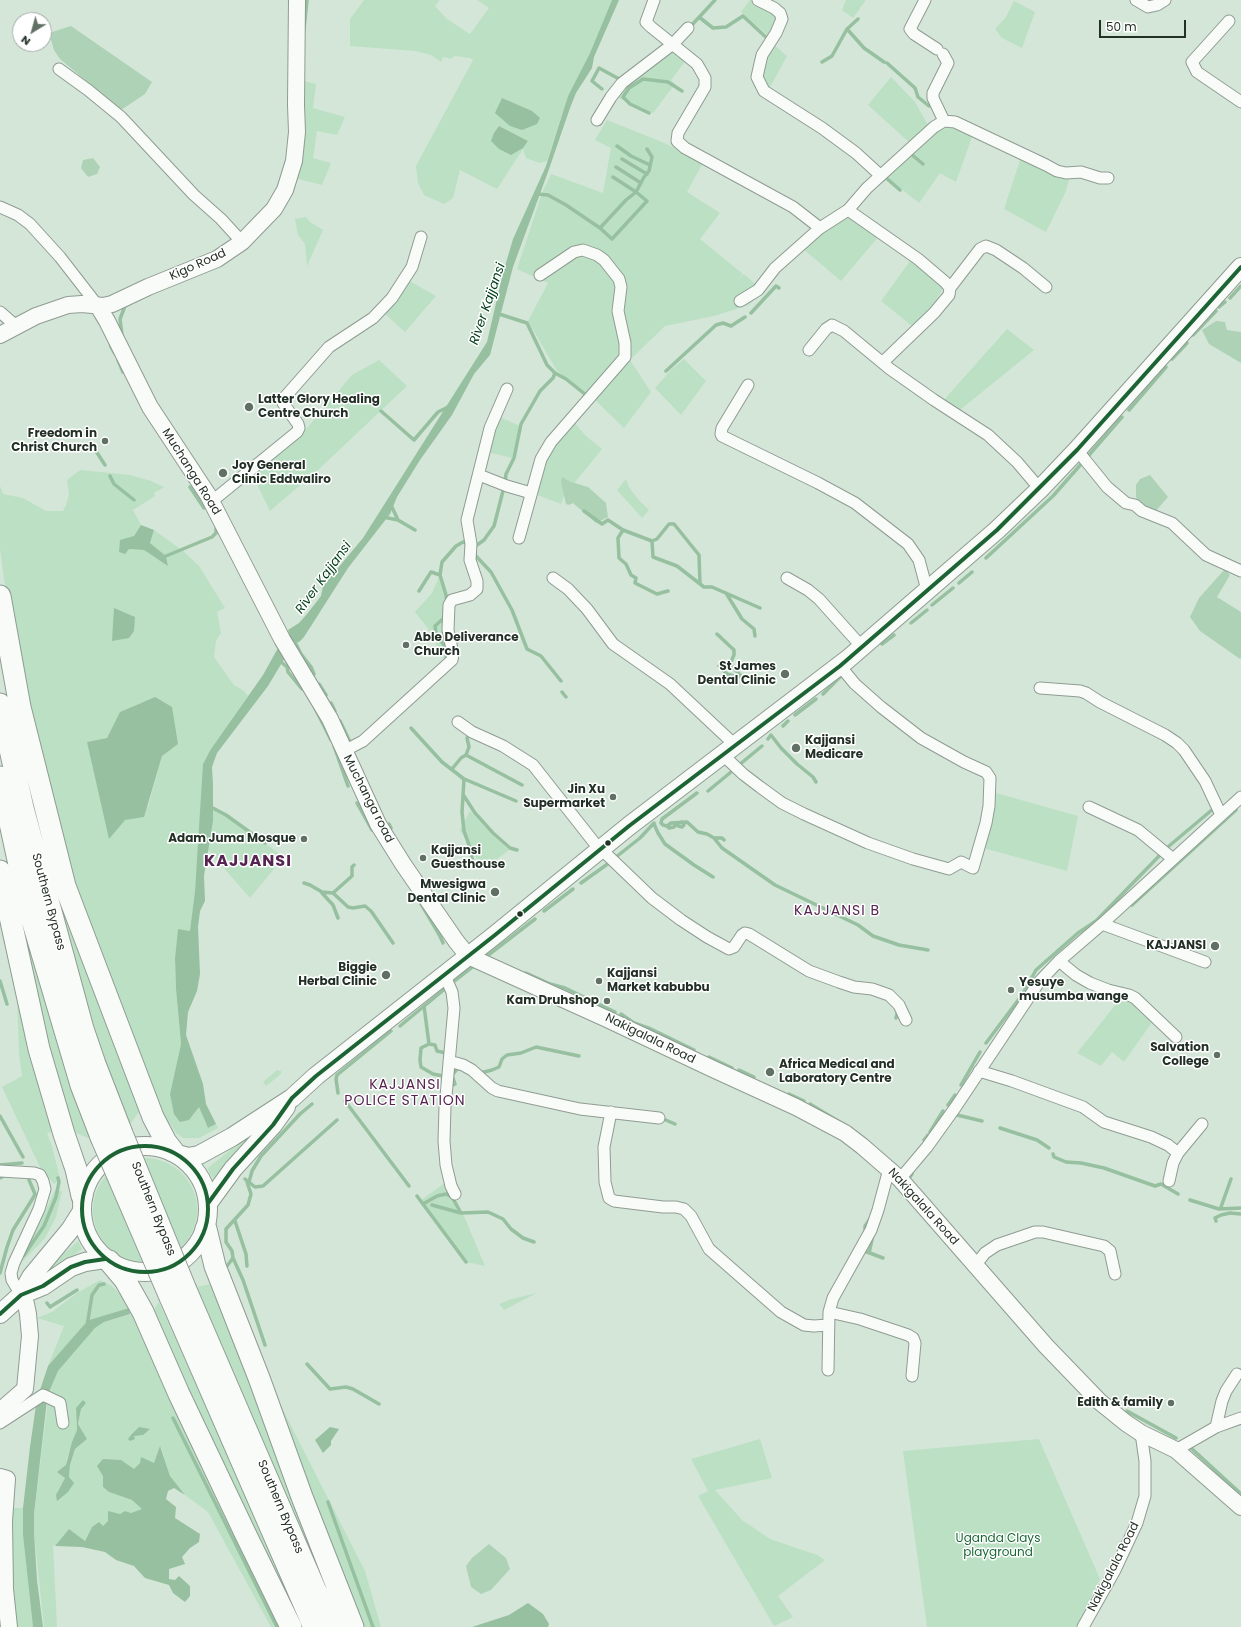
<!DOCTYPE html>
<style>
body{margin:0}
#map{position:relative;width:1241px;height:1627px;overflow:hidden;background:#d4e6d8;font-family:Poppins,sans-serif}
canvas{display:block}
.north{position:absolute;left:12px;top:12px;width:40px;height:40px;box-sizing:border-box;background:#fff;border:1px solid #a7aca8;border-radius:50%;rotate:217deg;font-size:11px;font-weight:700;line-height:16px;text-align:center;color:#233026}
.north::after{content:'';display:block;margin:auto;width:14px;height:18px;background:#617064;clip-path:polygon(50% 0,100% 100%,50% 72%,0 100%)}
.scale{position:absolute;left:1099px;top:20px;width:87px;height:18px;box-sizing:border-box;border:2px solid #233026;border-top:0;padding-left:5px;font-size:12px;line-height:14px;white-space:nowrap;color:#233026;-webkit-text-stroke:3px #fff;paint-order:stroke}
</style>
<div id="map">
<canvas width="1241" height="1627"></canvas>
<div class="north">N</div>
<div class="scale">50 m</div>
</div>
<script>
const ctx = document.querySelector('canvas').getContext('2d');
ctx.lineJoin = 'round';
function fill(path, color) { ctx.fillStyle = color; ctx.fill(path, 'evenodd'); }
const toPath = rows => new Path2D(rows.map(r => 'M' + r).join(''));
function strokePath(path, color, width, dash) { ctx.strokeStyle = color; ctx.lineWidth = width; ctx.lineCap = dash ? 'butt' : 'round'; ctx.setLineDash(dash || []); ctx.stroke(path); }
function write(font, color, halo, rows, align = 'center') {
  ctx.font = font + ' Poppins,sans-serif'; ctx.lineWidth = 3; ctx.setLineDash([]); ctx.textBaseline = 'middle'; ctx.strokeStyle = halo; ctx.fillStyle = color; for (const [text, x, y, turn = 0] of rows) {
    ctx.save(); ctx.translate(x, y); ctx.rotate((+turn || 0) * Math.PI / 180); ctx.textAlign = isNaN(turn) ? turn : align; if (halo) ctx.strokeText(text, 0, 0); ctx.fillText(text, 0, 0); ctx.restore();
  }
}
fill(toPath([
 [364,0,440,0,435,6,447,19,470,34,489,8,477,0,612,0,590,53,568,96,547,161,540,163,526,158,523,149,497,189,460,170,453,198,444,204,424,195,418,183,416,166,473,60,470,58,455,56,451,59,443,57,441,62,431,55,415,51,350,46,350,19],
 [499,126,528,141,523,148],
 [750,0,773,12,777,17,770,37,741,12],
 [846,0,866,0,853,18,842,10],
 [1014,1,1035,12,1022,48,1002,38,995,29,1006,17],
 [773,44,787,56,768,91,760,76,766,57],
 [673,49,687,59,671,80,675,84,653,113,614,96],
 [891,77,915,102,928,125,910,143,868,105],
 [304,81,316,84,313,108,345,117,337,135,317,131,313,158,331,163,322,185,294,178,301,155,305,129],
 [607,120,662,142,704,161,687,192,720,213,700,239,743,274,736,282,744,274,763,291,749,305,714,316,665,326,632,358,621,310,626,289,619,270,599,253,594,257,609,272,618,286,621,353,589,397,557,371,528,321,548,283,517,269,542,193,551,174,603,193,611,148,595,140],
 [944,124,973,134,956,182,940,173,919,203,885,176],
 [1021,157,1070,176,1066,191,1046,232,1004,209],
 [306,217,310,222,323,230,307,266,305,244,298,235,295,219],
 [846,218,855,219,880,235,841,281,802,248,837,222],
 [910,261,938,279,943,288,935,302,912,326,881,301],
 [408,280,436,296,405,332,383,312],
 [1007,329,1034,350,960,410,942,402],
 [684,359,706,381,681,415,655,388,672,369],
 [379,360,407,386,318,470,270,511,251,472,307,428,352,375],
 [630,360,651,392,624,428,595,400,627,361],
 [497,416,520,426,512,458,488,452],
 [573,421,586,436,602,449,564,496,561,504,535,494,546,457],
 [80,470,130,475,151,481,164,487,154,493,155,496,133,510,141,525,134,536,129,549,144,550,168,565,166,556,150,543,154,530,182,550,199,566,225,608,217,612,221,633,216,641,214,657,234,685,244,691,248,696,211,749,199,838,195,891,190,931,178,929,175,958,176,989,181,1044,170,1094,189,1120,199,1106,205,1122,208,1128,216,1124,218,1128,199,1138,183,1138,176,1133,171,1125,164,1119,78,896,25,694,4,579,0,549,0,486,3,494,23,498,46,511,63,511,66,505,69,494,67,480],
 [155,697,177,743,162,756,148,806,125,820,87,742,107,738,120,712],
 [626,479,629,487,638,499,649,510,642,518,617,490],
 [440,575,449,601,450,651,445,661,436,644,436,639,415,612,432,593],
 [989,791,1078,816,1067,871,980,847],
 [213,808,226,815,284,857,250,898,208,850,213,821],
 [470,811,491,834,509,850,484,869,477,859,460,830],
 [40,814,141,1109,129,1126,109,1073,80,981,35,818],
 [8,876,91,1139,76,1133,72,1127,51,1052,4,877],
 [17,993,56,1131,47,1133,52,1146,60,1179,54,1184,40,1167,2,1087,22,1076,19,1054],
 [1129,999,1155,1018,1124,1062,1112,1052,1101,1066,1077,1053,1116,1004],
 [277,1070,281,1071,281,1074,266,1086,263,1082],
 [246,1137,250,1142,213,1178,210,1175,208,1168],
 '93 1210a52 52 0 1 1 104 0a52 52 0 1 1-104 0Z',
 [446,1182,464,1216,485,1266,466,1262,420,1201],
 [55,1190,62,1191,56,1217,45,1238,23,1261,20,1256,34,1235],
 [78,1241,82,1249,36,1283,53,1263],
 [100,1280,112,1286,122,1296,129,1308,89,1320,48,1366,64,1326,37,1318,52,1312,77,1293],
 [216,1283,318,1553,339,1627,196,1287],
 [537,1293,504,1310,499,1304,512,1299],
 [159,1302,244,1490,307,1627,300,1627,151,1313],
 [135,1313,281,1627,271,1627,208,1512,185,1495,170,1476,161,1447,154,1463,140,1463,134,1469,103,1476,103,1487,109,1492,132,1500,143,1509,131,1513,125,1511,120,1514,108,1512,108,1521,103,1527,92,1527,85,1541,69,1529,55,1546,53,1544,57,1627,44,1627,34,1532,34,1514,49,1392,58,1371,95,1328,104,1322],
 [76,1408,81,1409,78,1424,87,1439,75,1449,70,1465,69,1477,56,1495,65,1478,67,1458,77,1430],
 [278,1400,365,1571,381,1627,365,1627,314,1501],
 [760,1439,772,1478,715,1490,742,1520,770,1539,817,1555,825,1560,778,1596,793,1617,774,1626,698,1496,708,1491,691,1459],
 [1039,1439,1100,1579,1076,1627,927,1627,903,1451],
 [13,1508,23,1508,23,1535,33,1627,14,1627,7,1558]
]), '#bce0c4');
fill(toPath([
 [71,26,152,82,145,94,121,110,60,59,54,50,49,33],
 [93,158,100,167,97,174,88,177,81,168,83,160],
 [1216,321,1225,322,1227,330,1241,332,1241,363,1209,344,1202,330],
 [1150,475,1168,497,1154,513,1140,505,1136,497,1136,485,1140,479],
 [562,477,571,482,588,487,606,503,608,517,596,523,573,503,569,505,566,504,561,482],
 [1225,569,1230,575,1217,597,1241,612,1241,658,1240,659,1200,631,1190,617,1199,598],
 [489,1544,506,1558,510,1569,491,1590,481,1594,471,1587,466,1566,472,1558]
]), '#aed2b6');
fill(toPath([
 [612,0,619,0,594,57,592,68,576,93,570,108,548,172,513,267,490,355,474,374,452,415,420,460,397,497,390,514,348,568,304,637,299,642,294,643,291,640,288,630,299,623,307,614,321,596,323,586,363,538,487,342,503,273,513,239,546,166,568,96,590,53],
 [502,98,532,111,540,118,537,124,522,130,510,126,495,113],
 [499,126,528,141,523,148,511,155,499,149,491,141,494,133],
 [141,525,154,530,150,543,166,556,168,566,144,550,129,549,125,554,119,552,120,540,134,536],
 [114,608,135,617,134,631,129,638,112,641],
 [278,648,286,656,268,686,217,753,212,767,213,785,213,821,204,876,205,901,200,911,198,927,200,974,197,991,188,1012,186,1035,203,1084,206,1104,216,1124,208,1128,199,1107,189,1120,180,1122,174,1114,170,1094,181,1044,176,989,175,958,178,929,190,931,195,891,203,764,211,749,263,675],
 [155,697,172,707,178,744,162,756,144,817,125,820,109,839,87,742,107,738,120,712],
 [129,1308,130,1314,104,1322,95,1328,58,1371,49,1392,40,1390,48,1366,83,1326,89,1320],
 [37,1398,47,1400,34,1514,34,1532,37,1580,43,1627,33,1627,23,1535,23,1508,30,1447],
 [83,1400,86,1403,81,1409,78,1424,87,1439,75,1449,70,1465,69,1477,74,1483,68,1492,57,1501,56,1495,65,1478,57,1472,66,1465,72,1442,77,1430,76,1408],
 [139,1427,150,1429,143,1435,134,1436,135,1439,130,1441,128,1439,131,1435],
 [330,1427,339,1429,331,1441,331,1445,323,1453,315,1440],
 [160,1446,170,1476,185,1495,174,1488,168,1491,166,1499,176,1507,175,1518,200,1534,199,1542,190,1548,182,1557,185,1564,169,1569,169,1579,175,1580,179,1576,190,1586,190,1596,185,1602,173,1593,169,1585,145,1578,134,1566,116,1560,105,1552,82,1547,55,1546,69,1529,85,1541,92,1527,99,1522,103,1526,108,1521,108,1511,120,1514,125,1511,131,1513,142,1509,132,1500,109,1492,103,1487,103,1476,97,1466,103,1459,121,1460,134,1469,140,1463,141,1457,154,1463],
 [528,1603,543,1614,549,1624,548,1627,472,1627,509,1615]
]), '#96c09f');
strokePath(toPath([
 [1148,0,1156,0],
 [699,17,713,28,726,27,743,16,769,40],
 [690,27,715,0],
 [304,29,307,0],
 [847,29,864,48,884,62],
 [822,62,832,56,847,29,858,19],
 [887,63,915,88,918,97,929,106],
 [602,89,592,81,599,68,621,80],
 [649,113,630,104,623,97,629,88,643,79,668,82,682,91],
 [617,146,631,156,650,165],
 [913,152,911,154,923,164],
 [622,159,647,174],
 [616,167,641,183],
 [883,180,885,177,900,190],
 [537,194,548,195,566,205,600,228,626,200,636,192,644,177,649,171,652,157,647,149],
 [600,228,612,239,647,201,636,192,613,177],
 [1230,298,1241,286],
 [1219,307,1225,302],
 [496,313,527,323,547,365,555,373,553,378,540,391,521,424,514,458,506,474,505,484],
 [751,313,776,286,779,288],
 [122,335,120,319,125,306,128,304],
 [1193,335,1216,311],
 [110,342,111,347,115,354],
 [1172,359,1187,343],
 [118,360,123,372],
 [666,371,716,325,723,323,731,326,745,317],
 [555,373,566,379,586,395,584,397],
 [1129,410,1166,367],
 [381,411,414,440,438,412,450,406],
 [90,442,105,465],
 [1089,455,1122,417],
 [110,476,114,484,134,500],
 [190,487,204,508],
 [391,505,398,520],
 [584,511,602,524,608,520,623,530,652,541,657,539,669,524,674,524,699,555,700,584],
 [383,517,398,520,415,530],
 [623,530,618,538,619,558,626,564,631,575,636,578,635,583,657,594,668,591],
 [652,541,653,557,677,566,704,587,712,587,760,608],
 [475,552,475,555,491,572,512,610,527,649,541,656,561,681],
 [166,556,212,537,216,533,216,528],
 [986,558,1053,496,1082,463],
 [959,583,972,572],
 [419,591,431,572,440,575],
 [726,593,742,619,754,629,755,636],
 [447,603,446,595,440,575,442,562,456,546,463,542,477,545,484,540,494,526,504,487],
 [932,605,953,588],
 [445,617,435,626,436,633,445,647,447,660],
 [911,623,927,610],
 [717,634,734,650,734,655,730,664,741,676,737,677,727,674,719,666],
 [294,640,301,654,311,667,314,674],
 [882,644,894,635],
 [279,660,287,667,288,672,302,689],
 [319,684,326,695],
 [562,692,566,697],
 [823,694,840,677],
 [331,703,335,711],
 [315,708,331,740],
 [795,715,816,699],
 [340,721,351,744],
 [783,726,788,721],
 [411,728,442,762,464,779,462,812,464,831,469,845,473,862],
 [768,739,771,735,781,748,797,764,813,777,816,782],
 [334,746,348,786],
 [466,755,469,747,467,738,471,733],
 [740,767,739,765,762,746],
 [452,769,461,758,466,755,522,785],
 [462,778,516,801],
 [708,791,731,772],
 [697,793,662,819,661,823,663,825,667,826,671,823,687,822,698,832,707,834,714,838,722,838,724,840],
 [464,796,475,813,493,833,510,848,517,850],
 [357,803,372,830],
 [209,806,226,815,265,843],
 [677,823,678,826,682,827,684,825,682,822],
 [389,824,391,828],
 [654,824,658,833,665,844,694,865,713,877],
 [667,826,669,828,674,827,677,823],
 [714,838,722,848,775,885,858,925,873,936,899,945,928,950],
 [1169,846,1213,809],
 [616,857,640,838,654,823],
 [304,883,310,885,322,892,333,893,348,907,353,908,365,906,371,911,393,943],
 [581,883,609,863],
 [322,893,333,905,338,918],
 [333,893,352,876,352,867,354,865],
 [420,902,440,936,443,943],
 [1132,905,1236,810],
 [544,911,573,889],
 [487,956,535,919],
 [526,973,550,984,565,988,615,1012],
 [0,981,7,1004],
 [453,982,476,964],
 [424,1006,429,1044],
 [621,1014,634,1023,651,1029,694,1050],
 [896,1018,898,1010],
 [400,1026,446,988],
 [986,1043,1022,995,1036,970,1078,933,1096,921,1162,853],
 [709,1057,732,1068],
 [739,1070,754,1077],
 [480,1073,492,1070,499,1067,502,1059,507,1055,521,1053,536,1047,579,1056],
 [443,1076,433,1074,421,1067,420,1060,421,1048,429,1044,435,1045,437,1051,446,1053],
 [451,1083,453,1085,455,1084,452,1075,458,1068,461,1069],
 [961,1085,980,1052],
 [338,1093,336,1079,337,1075,391,1031],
 [789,1094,804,1101],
 [345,1101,409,1186],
 [810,1104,843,1124],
 [948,1105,955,1095],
 [0,1116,23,1157],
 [955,1116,957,1115,982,1121],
 [661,1118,675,1124],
 [1000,1128,1037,1140,1049,1148],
 [930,1132,943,1111],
 [924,1140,928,1135],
 [1053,1154,1054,1157,1066,1162,1081,1163,1104,1168,1155,1186,1161,1184,1178,1194],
 [0,1165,22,1163],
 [0,1178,2,1177],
 [245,1179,255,1187,263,1186,337,1120],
 [907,1181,912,1174],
 [249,1182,252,1171,261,1156,300,1114,312,1104],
 [417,1196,466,1262],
 [1190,1200,1219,1209,1241,1208],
 [423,1204,437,1196,446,1194,452,1197,461,1213],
 [432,1205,461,1213,488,1212,503,1219,511,1229,523,1238,534,1242],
 [1221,1207,1231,1179],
 [235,1221,246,1254,247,1266],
 [1216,1221,1215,1218,1221,1215,1230,1213,1241,1214],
 [865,1233,865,1226,870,1219],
 [862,1250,883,1258],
 [869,1253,873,1235],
 [24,1255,44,1226,56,1197,59,1182,58,1178],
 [233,1258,243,1280,265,1345],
 [227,1266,233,1258,232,1251,226,1242,226,1229,248,1205,251,1194,247,1182],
 [0,1273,7,1247,13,1230,33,1198,35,1194,29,1180],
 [47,1303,50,1307,77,1290],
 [87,1326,92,1295,99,1285,104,1284],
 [307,1364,330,1389,346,1387,353,1389,379,1404],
 [1127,1411,1176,1438],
 [173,1418,277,1627],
 [1191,1448,1241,1494],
 [328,1502,373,1627]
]), '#96c09f', 3.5);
const street = toPath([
 [654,0,646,22,651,27,697,64,705,78,705,87,678,133,677,141,685,148,793,207,820,228],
 [758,0,774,8,780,13,782,19,776,33,762,55,759,68,757,77,764,91,822,128,856,153,880,175],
 [925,0,910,29,914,34,937,49],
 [1136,0,1148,7,1157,5,1165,0],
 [1229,21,1192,62,1197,72,1241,102],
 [943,54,948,63,933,93,933,98,944,121],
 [59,69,88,90,121,117,194,195,221,219,242,242],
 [597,120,611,97,622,83,673,44,688,28],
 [0,207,18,215,30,224,60,257,98,306],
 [950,288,980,249,986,246,996,250,1023,268,1046,287],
 [740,301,758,290,775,268,820,228,848,210],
 [0,312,16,326],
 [809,350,826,329,832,325,844,331,890,369,934,400,988,435,1017,462,1040,489],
 [883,362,934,313,949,295,950,288,945,282,918,259,848,210,867,188,934,127,944,121,955,122,1046,165,1057,171,1066,173,1081,172,1100,178,1108,178],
 [748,385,722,428,721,434,722,436,818,483,855,503,908,544,919,560,927,590],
 [1077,450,1107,487,1126,503,1135,505,1142,511,1172,523,1206,555,1241,571],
 [479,475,507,486,531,493],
 [211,502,297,432,299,428,298,424,283,403,285,397,329,347,373,318,392,298,412,267,421,237],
 [519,538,541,459,551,442,625,357,625,343,618,311,621,287,619,279,604,260,597,255,583,250,574,252,540,275],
 [553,578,568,589,587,609,613,644,670,684,735,745],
 [787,578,808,590,819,599,862,647],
 [1040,688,1080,691,1086,693,1100,702,1165,735,1177,743,1184,750,1205,781,1221,815],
 [458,722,472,732,503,746,533,765,600,850],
 [344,751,363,741,452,660,453,654,448,630,449,605,452,600,470,595,477,589,477,581,470,560,471,544,467,520,490,428,507,389],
 [723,755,743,774,760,787,782,803,804,814,868,843,913,859,949,869,961,862,973,868,986,823,989,806,990,778,986,772,964,762,921,738,881,707,855,684,840,666],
 [1089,807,1138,830,1173,859],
 [601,849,652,898,681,920,707,937,729,949,734,947,742,935,745,933,749,934,809,971,839,982,854,987,872,989,889,995,899,1005,906,1020],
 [1102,924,1205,962],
 [1059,961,1076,975,1090,983,1108,990,1129,995,1135,998,1176,1037],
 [444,974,452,992,454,1008,445,1107,444,1141,446,1165,451,1186,455,1194],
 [449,1061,463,1065,472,1070,492,1088,498,1091,580,1109,659,1118],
 [979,1071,1012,1081,1083,1107,1104,1122,1151,1137,1168,1145,1178,1153,1202,1124],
 [611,1112,604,1147,605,1182,609,1198,614,1201,663,1207,676,1207,684,1209,691,1216,709,1249,781,1312,804,1325,814,1326,828,1325],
 [0,1171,34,1173,40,1175,43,1181,45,1189,39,1209,14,1263,11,1273,12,1280,21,1295],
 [900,1179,927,1147,955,1108,1039,982,1059,961,1102,924,1241,797],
 [1169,1181,1173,1163,1178,1153],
 [975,1266,985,1253,997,1245,1035,1232,1043,1232,1104,1246,1110,1251,1115,1274],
 [829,1312,860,1319,908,1335,913,1338,915,1343,912,1376],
 [828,1370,829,1312,833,1298,871,1230,878,1210,889,1169],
 [0,1423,43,1395,60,1403,63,1423],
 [1216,1427,1222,1401,1226,1391,1237,1374],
 [1176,1450,1216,1427,1241,1418],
 [1083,1627,1115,1570,1137,1523,1145,1496,1145,1461,1141,1433]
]);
const secondary = toPath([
 [98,306,107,321,150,407,208,495,282,639,330,719,378,824,403,864,456,941,468,956,607,1019,713,1069,796,1107,845,1133,862,1146,900,1179,1046,1346,1100,1402,1126,1423,1141,1433,1176,1450,1241,1507],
 [0,335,36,316,68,305,82,304,103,306,112,304,148,287,217,259,242,242,274,209,285,190,294,161,297,132,296,105,297,0],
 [0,1411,25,1389,30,1336,28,1314,26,1304,21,1295],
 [0,1477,7,1479,4,1521,5,1589,9,1627]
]);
const primary = toPath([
 '82 1209a63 63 0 1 1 126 0a63 63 0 1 1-126 0Z',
 [177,1154,188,1157,199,1155,232,1137,292,1098,316,1076,495,935,629,826,848,659,997,530,1040,489,1077,450,1241,267],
 [209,1202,233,1169,273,1125,286,1107],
 [21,1295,31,1277,70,1230,82,1211],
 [0,1314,21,1295,43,1286,71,1267,85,1262,105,1259]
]);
const highway = toPath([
 [0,596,20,707,65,886,153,1117,166,1142,173,1151],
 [0,704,23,808,83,1029,95,1064,121,1131],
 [0,777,28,906,81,1085,101,1137],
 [0,871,39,1049,64,1134,76,1169,82,1196],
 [206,1229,215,1266,259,1378,302,1497,353,1627],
 [109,1261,125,1280,143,1312,179,1394,245,1533,291,1627],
 [186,1290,315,1589,334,1627],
 [170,1297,314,1627]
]);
strokePath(street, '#8f9c92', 13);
strokePath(secondary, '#8f9c92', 18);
strokePath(primary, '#8f9c92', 20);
strokePath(highway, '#8f9c92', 23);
strokePath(street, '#f9fbf9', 11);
strokePath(secondary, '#f9fbf9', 16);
strokePath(primary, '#f9fbf9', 18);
strokePath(highway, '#f9fbf9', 21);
const highwayBridge = toPath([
 [121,1131,186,1290],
 [101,1137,170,1297]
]);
strokePath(highwayBridge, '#8f9c92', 23, []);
strokePath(highwayBridge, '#f9fbf9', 21);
strokePath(toPath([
 '82 1209a63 63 0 1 1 126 0a63 63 0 1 1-126 0Z',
 [209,1202,233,1169,273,1125,292,1098,316,1076,495,935,629,826,840,666,997,530,1077,450,1241,267],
 [0,1314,21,1295,43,1286,71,1267,85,1262,105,1259]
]), '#1d6434', 4);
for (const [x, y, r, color] of [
 [249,407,5,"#617064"],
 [105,441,4,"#617064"],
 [223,473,5,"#617064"],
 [406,645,4,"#617064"],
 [785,674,5,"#617064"],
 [796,748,5,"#617064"],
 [613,797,4,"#617064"],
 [304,839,4,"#617064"],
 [608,843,3.5,"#233026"],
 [423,858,4,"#617064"],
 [495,892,5,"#617064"],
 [520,914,3.5,"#233026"],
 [1215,946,5,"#617064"],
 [386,975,5,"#617064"],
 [599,981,4,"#617064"],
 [1011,990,4,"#617064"],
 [607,1001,4,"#617064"],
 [1217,1055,4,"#617064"],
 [770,1072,5,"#617064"],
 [1171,1403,4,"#617064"]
]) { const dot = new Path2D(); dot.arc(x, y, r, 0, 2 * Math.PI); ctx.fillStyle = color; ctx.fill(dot); strokePath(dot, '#fff', 1.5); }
write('12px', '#233026', '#fff', [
 ["Kigo Road",198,265,-24],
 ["Muchanga Road",191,472,58],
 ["Muchanga road",368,799,63],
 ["Southern Bypass",48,902,75],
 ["Nakigalala Road",650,1039,26],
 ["Nakigalala Road",923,1207,48],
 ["Southern Bypass",153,1209,68],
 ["Southern Bypass",280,1507,67],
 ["Nakigalala Road",1114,1567,-63]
]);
write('bold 12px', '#233026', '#fff', [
 ["Latter Glory Healing",258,400,"left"],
 ["Centre Church",258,414,"left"],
 ["Freedom in",97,434],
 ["Christ Church",97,448],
 ["Joy General",232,466,"left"],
 ["Clinic Eddwaliro",232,480,"left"],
 ["Able Deliverance",414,638,"left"],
 ["Church",414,652,"left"],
 ["St James",776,667],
 ["Dental Clinic",776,681],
 ["Kajjansi",805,741,"left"],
 ["Medicare",805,755,"left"],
 ["Jin Xu",605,790],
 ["Supermarket",605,804],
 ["Adam Juma Mosque",296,839],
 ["Kajjansi",431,851,"left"],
 ["Guesthouse",431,865,"left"],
 ["Mwesigwa",486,885],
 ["Dental Clinic",486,899],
 ["KAJJANSI",1206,946],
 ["Biggie",377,968],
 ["Herbal Clinic",377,982],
 ["Kajjansi",607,974,"left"],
 ["Market kabubbu",607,988,"left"],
 ["Yesuye",1019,983,"left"],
 ["musumba wange",1019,997,"left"],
 ["Kam Druhshop",599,1001],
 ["Salvation",1209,1048],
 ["College",1209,1062],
 ["Africa Medical and",779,1065,"left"],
 ["Laboratory Centre",779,1079,"left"],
 ["Edith & family",1163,1403]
], 'right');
write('12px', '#1a6735', '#fff', [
 ["Uganda Clays",998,1539],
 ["playground",998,1553]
]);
write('italic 13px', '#003e18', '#fff', [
 ["River Kajjansi",488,304,-71],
 ["River Kajjansi",324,578,-54]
]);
ctx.letterSpacing = '1px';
write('14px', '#562352', '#fff', [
 ["KAJJANSI B",837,911],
 ["KAJJANSI",405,1085],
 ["POLICE STATION",405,1101]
]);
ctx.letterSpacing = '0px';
ctx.letterSpacing = '1px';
write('bold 16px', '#562352', '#fff', [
 ["KAJJANSI",248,862]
]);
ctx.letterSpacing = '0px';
</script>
